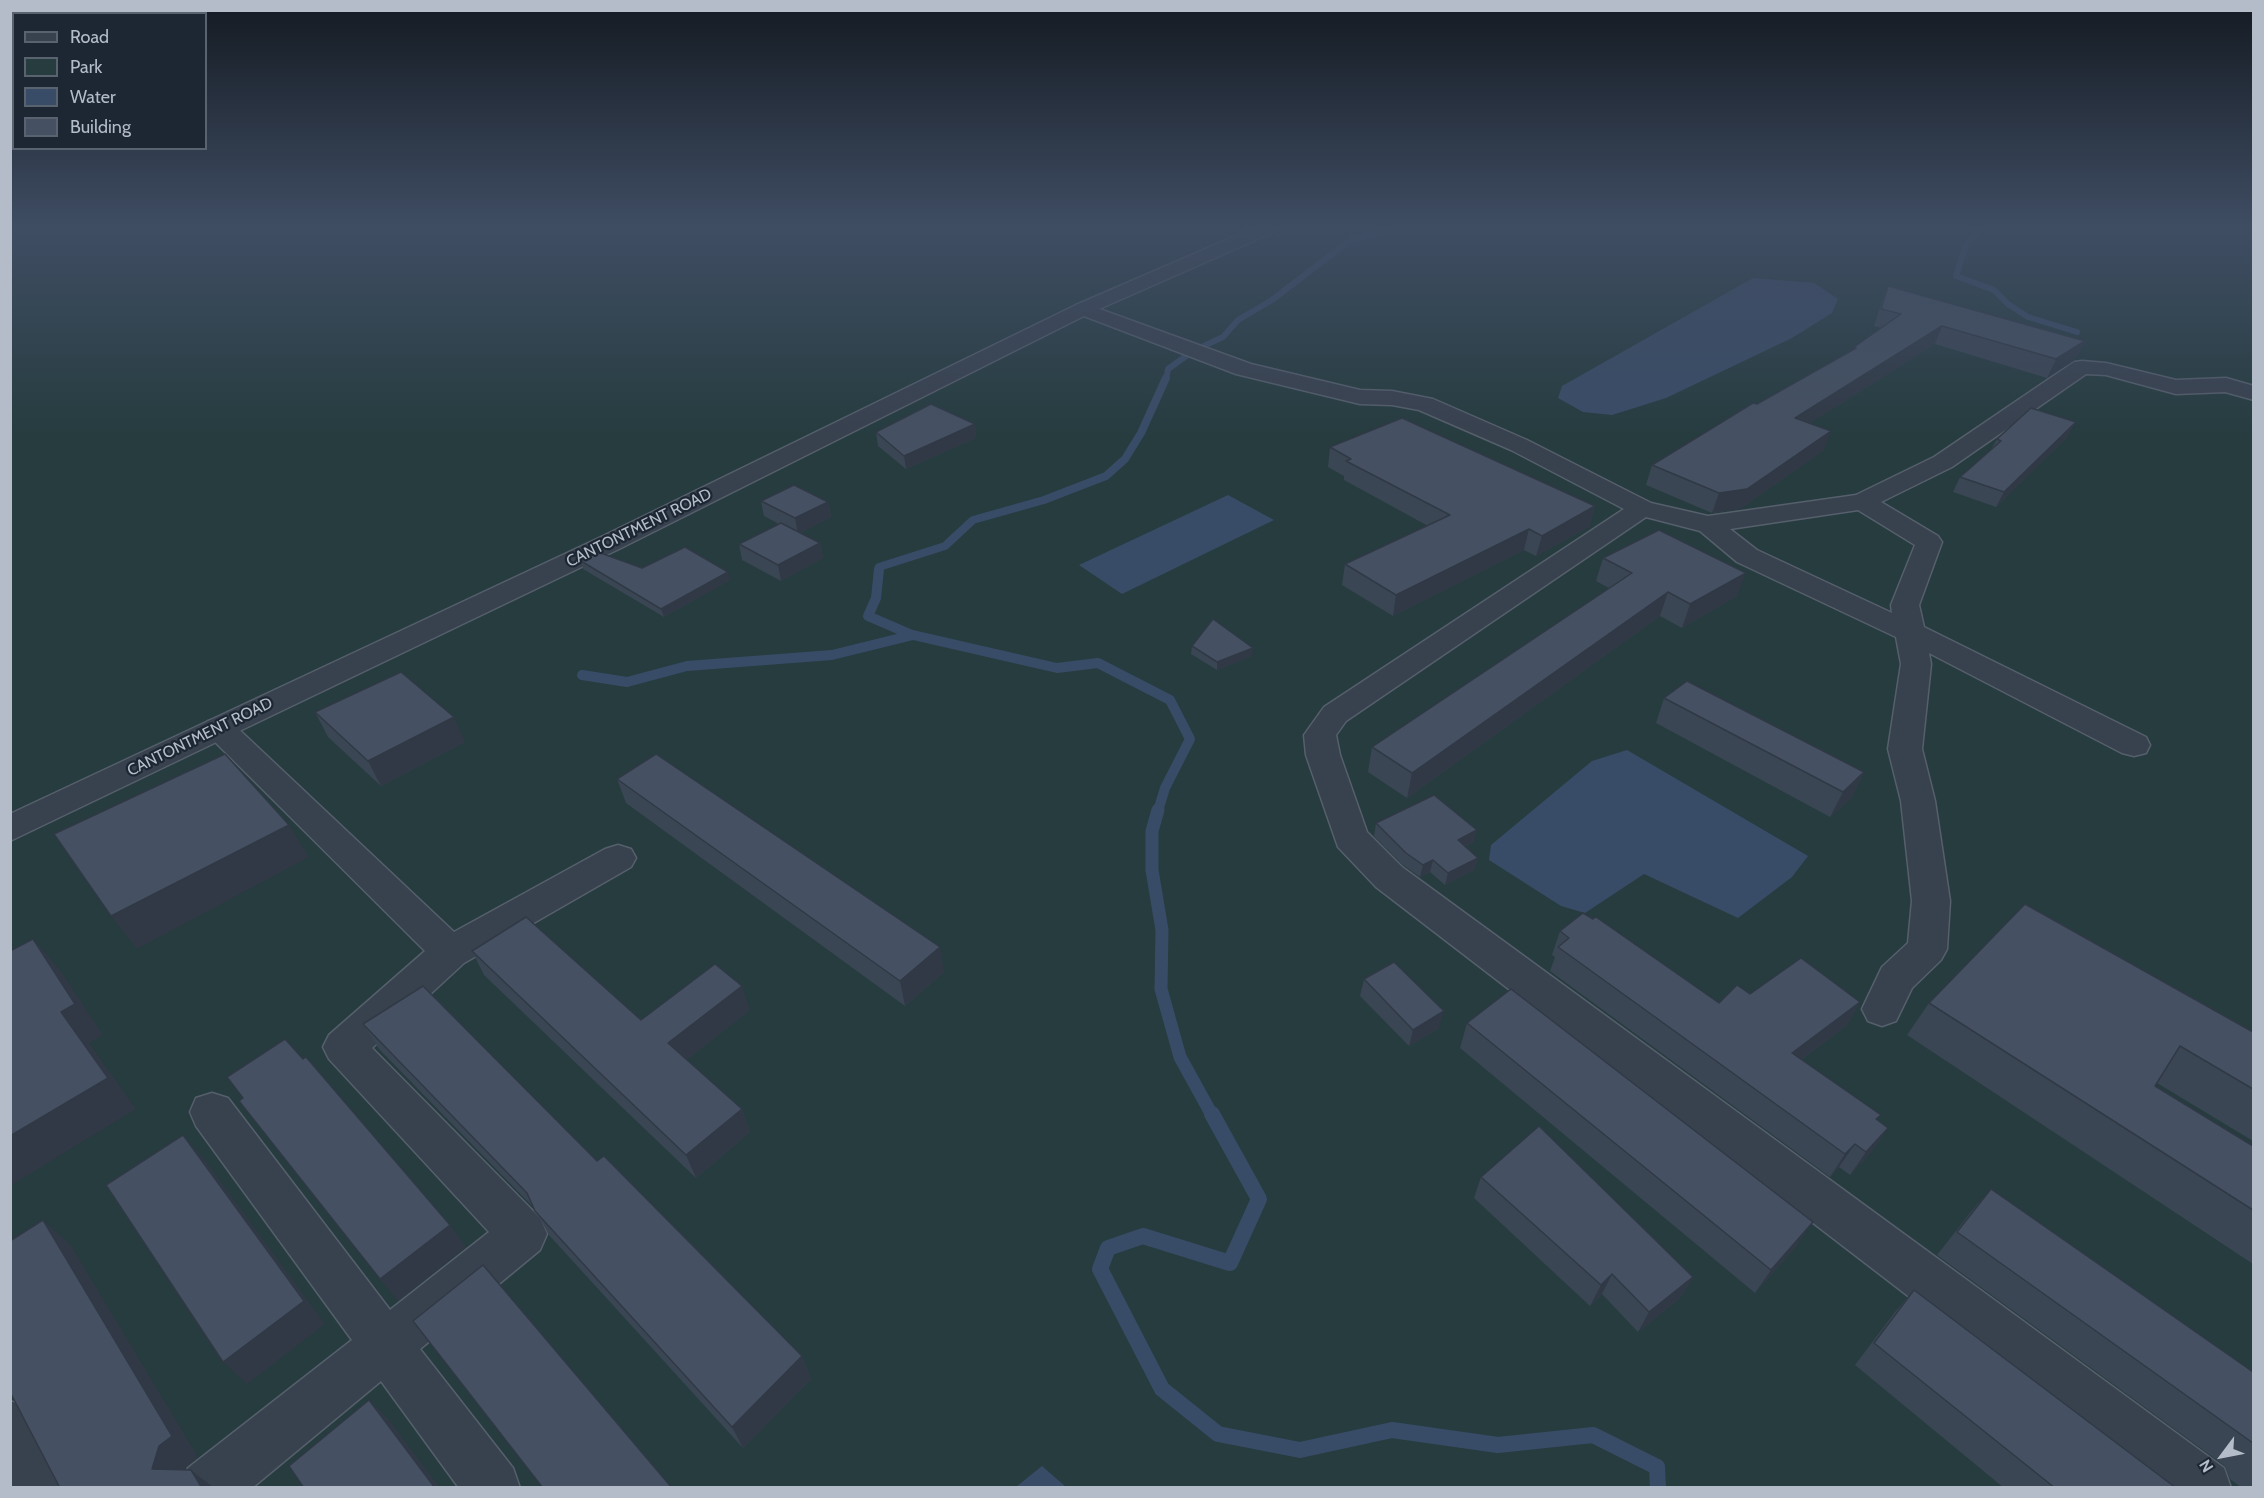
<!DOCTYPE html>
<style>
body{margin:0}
#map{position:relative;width:2264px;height:1498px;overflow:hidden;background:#242f3e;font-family:Cabin,sans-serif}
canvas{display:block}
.frame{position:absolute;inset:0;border:12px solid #b4bcc9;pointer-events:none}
.legend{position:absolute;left:12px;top:12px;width:195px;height:138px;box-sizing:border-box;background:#1d2633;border:2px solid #59626f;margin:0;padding:8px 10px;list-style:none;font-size:18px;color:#b4bcc9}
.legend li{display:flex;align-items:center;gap:12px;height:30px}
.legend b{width:30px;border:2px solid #59626f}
.north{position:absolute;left:2192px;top:1426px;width:60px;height:60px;-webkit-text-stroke:4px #1d2633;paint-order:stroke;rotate:238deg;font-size:16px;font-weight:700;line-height:24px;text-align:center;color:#b4bcc9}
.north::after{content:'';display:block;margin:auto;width:21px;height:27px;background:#b4bcc9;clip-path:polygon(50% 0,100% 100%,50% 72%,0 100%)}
</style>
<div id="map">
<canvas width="2264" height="1498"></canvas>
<div class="frame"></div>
<ul class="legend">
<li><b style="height:8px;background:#38414e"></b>Road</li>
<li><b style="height:16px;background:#263c3f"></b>Park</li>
<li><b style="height:16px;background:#394c67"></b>Water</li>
<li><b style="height:16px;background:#455162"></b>Building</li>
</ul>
<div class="north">N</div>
</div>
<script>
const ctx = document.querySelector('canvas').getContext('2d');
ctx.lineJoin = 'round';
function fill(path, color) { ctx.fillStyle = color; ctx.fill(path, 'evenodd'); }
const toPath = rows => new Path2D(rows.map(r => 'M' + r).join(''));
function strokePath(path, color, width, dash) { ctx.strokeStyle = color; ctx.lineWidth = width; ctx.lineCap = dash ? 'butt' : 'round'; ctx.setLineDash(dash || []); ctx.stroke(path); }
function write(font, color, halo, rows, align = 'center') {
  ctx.font = font + ' Cabin,sans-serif'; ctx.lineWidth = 4.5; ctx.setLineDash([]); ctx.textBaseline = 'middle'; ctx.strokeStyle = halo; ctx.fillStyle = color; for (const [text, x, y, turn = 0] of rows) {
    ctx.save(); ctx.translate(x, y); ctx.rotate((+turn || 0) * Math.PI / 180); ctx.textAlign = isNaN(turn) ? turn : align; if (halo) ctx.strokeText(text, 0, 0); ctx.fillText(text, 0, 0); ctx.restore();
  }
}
fill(toPath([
 [11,228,2253,228,2253,1487,11,1487]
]), '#263c3f');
fill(toPath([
 [1753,278,1814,283,1838,299,1832,313,1792,338,1666,398,1612,415,1583,412,1558,398,1562,386],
 [1228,495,1274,520,1122,594,1079,565],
 [1627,750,1808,856,1792,877,1738,918,1644,874,1585,913,1561,906,1489,860,1491,845,1592,761],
 [1042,1466,1066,1487,1016,1487]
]), '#394c67');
strokePath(toPath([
 [1972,228,1980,229,1966,245,1956,276,1994,290,2008,304,2028,317,2077,332],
 [1166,380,1168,369,1193,351,1223,337,1238,320,1272,300,1349,241,1394,228]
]), '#394c67', 6);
strokePath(toPath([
 [879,570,879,567,945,546,973,520,1044,500,1106,476,1125,459,1141,433,1166,378]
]), '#394c67', 8);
strokePath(toPath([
 [879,569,876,598,868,616,912,635],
 [582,675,627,682,687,666,832,655,913,635,1057,668,1098,663,1170,700,1190,739,1165,788,1158,811]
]), '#394c67', 10);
strokePath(toPath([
 [1158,810,1152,831,1152,870,1162,930,1161,989,1180,1057,1212,1115]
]), '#394c67', 13);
strokePath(toPath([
 [1212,1114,1259,1199,1230,1263,1143,1236,1108,1248,1100,1269,1162,1389,1218,1434,1300,1450,1392,1430,1498,1445,1593,1435,1657,1467,1658,1488]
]), '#394c67', 16);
const minor = toPath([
 [1083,303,1251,364,1360,390,1392,391,1433,399,1527,440,1651,503,1708,516,1856,495,1934,457,2074,362,2082,361,2106,363,2176,380,2226,378,2254,386,2254,400,2225,392,2176,394,2106,375,2086,374,1952,467,1881,502,1938,536,1942,542,1919,605,1924,627,2146,737,2150,745,2146,753,2134,756,2122,753,1929,653,1931,664,1922,749,1935,801,1950,901,1947,949,1941,960,1912,988,1896,1021,1882,1026,1868,1021,1862,1009,1882,967,1908,943,1912,901,1901,801,1888,749,1901,664,1896,637,1737,562,1700,531,1646,517,1346,721,1336,735,1340,755,1367,832,1402,867,2224,1468,2231,1488,2158,1488,1376,887,1338,847,1306,755,1304,735,1324,707,1624,509,1511,450,1419,410,1392,405,1360,404,1236,374,1076,313,1073,309,1076,305,1083,303],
 [1858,510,1915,545,1891,605,1892,613,1757,550,1730,529,1858,510],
 [219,718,230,721,454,932,605,849,618,845,631,849,636,858,631,867,464,963,372,1048,540,1218,547,1234,540,1250,420,1349,513,1468,520,1488,459,1488,381,1381,252,1488,181,1488,188,1468,352,1340,196,1126,190,1112,196,1098,212,1093,228,1098,390,1310,489,1232,329,1059,323,1047,329,1035,425,951,208,735,203,728,208,721,219,718],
 [10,1401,29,1408,67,1488,11,1488,10,1401]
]);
const tertiary = toPath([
 [1254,228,1277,228,1274,232,1090,313,619,549,10,841,10,814,601,537,1076,305,1254,228]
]);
strokePath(minor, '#565f6c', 3);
strokePath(tertiary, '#565f6c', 3);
fill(minor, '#38414e');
fill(tertiary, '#38414e');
fill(toPath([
 [1888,286,2085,341,2075,360,2047,378,1935,344,1810,423,1824,450,1740,509,1712,513,1646,485,1652,465,1757,404,1853,350,1854,347,1881,328,1874,326,1881,304],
 [975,424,976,438,906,469,878,446,876,432],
 [2068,436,1996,507,1953,492,1960,477,1992,448,1997,439],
 [1330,447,1595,506,1589,527,1536,556,1524,550,1393,616,1342,585,1345,564,1428,526,1344,480,1344,476,1328,467],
 [761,501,828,502,831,517,800,533,820,543,823,558,781,581,742,560,739,544,779,524,764,516],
 [1603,558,1737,596,1682,628,1660,616,1407,798,1368,772,1372,747,1609,588,1596,581],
 [581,561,642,568,730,580,664,617,583,569],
 [1192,646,1252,656,1217,670,1191,654],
 [1664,698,1864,772,1852,797,1830,817,1656,723],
 [315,712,465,742,381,786,328,737],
 [617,779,944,972,905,1006,626,803],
 [1376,823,1474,842,1465,847,1478,858,1474,870,1445,885,1430,872,1420,877,1403,865,1374,836],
 [1560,931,1719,1003,1750,994,1860,1002,1846,1026,1801,1060,1888,1128,1872,1151,1850,1175,1839,1167,1830,1177,1550,971,1555,957,1552,955],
 [472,951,641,1020,750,1010,686,1060,742,1109,750,1132,696,1178,484,975],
 [1364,979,1439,1028,1409,1046,1360,996],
 [1929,1003,2253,1032,2253,1141,2157,1083,2155,1086,2253,1146,2253,1264,1907,1035],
 [1467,1023,1797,1245,1755,1293,1460,1048],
 [363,1024,597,1161,802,1356,811,1379,743,1448,549,1235,534,1208,379,1049],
 [1481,1177,1693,1277,1680,1298,1638,1332,1602,1294,1590,1306,1474,1198],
 [1991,1189,2253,1372,2253,1488,2242,1488,2230,1479,2225,1466,1937,1255,1970,1213],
 [1914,1290,2176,1488,2004,1488,1855,1365,1895,1312]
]), '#3b4654');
fill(toPath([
 [1942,326,1935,344,1788,437,1795,418],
 [2085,341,2075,360,2047,378,2056,359],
 [2076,422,2068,436,1996,507,2004,492],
 [975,424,976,438,906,469,904,456],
 [1831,431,1824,450,1740,509,1712,513,1719,493],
 [828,502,831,517,798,534,795,518],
 [1595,506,1589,527,1536,556,1542,536],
 [1529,529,1524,550,1393,616,1396,595],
 [820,543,823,558,781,581,778,565],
 [728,572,730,580,664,617,661,609],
 [1746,573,1737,596,1682,628,1690,604],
 [1668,592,1660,616,1407,798,1412,773],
 [1253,648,1252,656,1217,670,1217,662],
 [454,717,465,742,381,786,368,761],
 [1864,772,1852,797,1830,817,1843,792],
 [289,825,309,857,137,949,111,916],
 [1477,830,1474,842,1455,852,1458,840],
 [1478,858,1474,870,1445,885,1448,873],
 [1433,860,1430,872,1420,877,1423,865],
 [33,939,60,970,103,1035,89,1043,136,1109,10,1186,10,1136,61,1012],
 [940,947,944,972,905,1006,900,981],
 [742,986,750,1010,677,1067,668,1043],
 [1860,1002,1846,1026,1778,1077,1792,1053],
 [1444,1011,1439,1028,1409,1046,1413,1030],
 [742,1109,750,1132,696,1178,686,1155],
 [1888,1128,1872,1151,1850,1175,1866,1152],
 [183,1135,204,1159,325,1324,247,1384,223,1362],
 [1855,1144,1839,1167,1830,1177,1845,1154],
 [43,1220,70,1244,198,1457,186,1467,180,1488,152,1469],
 [1813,1222,1797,1245,1755,1293,1771,1270],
 [450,1225,466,1247,398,1301,380,1279],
 [1612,1274,1602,1294,1590,1306,1601,1285],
 [1693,1277,1680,1298,1638,1332,1649,1312],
 [802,1356,811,1379,743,1448,732,1427],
 [369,1400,390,1421,440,1488,435,1488],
 [191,1470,214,1488,202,1488]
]), '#303945');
const building = toPath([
 [1888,286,2085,341,2056,359,1942,326,1795,418,1831,431,1747,489,1719,493,1652,465,1753,403,1757,404,1856,348,1854,347,1901,314,1881,309,1888,286],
 [931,404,975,424,904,456,876,432,931,404],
 [2031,408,2076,422,2004,492,1960,477,2001,441,1997,439,2031,408],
 [1402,418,1595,506,1542,536,1529,529,1396,595,1345,564,1450,515,1346,461,1351,459,1330,447,1402,418],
 [794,485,828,502,795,518,761,501,794,485],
 [781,523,820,543,778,565,739,544,781,523],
 [1659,530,1746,573,1690,604,1668,592,1412,773,1372,747,1632,573,1603,558,1659,530],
 [685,547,728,572,661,609,581,561,598,552,642,568,685,547],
 [1213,619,1253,648,1217,662,1192,646,1213,619],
 [401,672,454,717,368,761,315,712,401,672],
 [1687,681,1864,772,1843,792,1664,698,1687,681],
 [225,754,289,825,111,916,54,834,225,754],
 [656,754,940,947,900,981,617,779,656,754],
 [1434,795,1477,830,1458,840,1478,858,1448,873,1433,860,1423,865,1406,853,1376,823,1434,795],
 [2025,904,2253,1032,2253,1089,2180,1046,2155,1086,2253,1146,2253,1210,1929,1003,2025,904],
 [1583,913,1593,919,1596,917,1719,1003,1737,985,1750,994,1801,958,1860,1002,1792,1053,1881,1115,1876,1119,1888,1128,1866,1152,1855,1144,1845,1154,1558,947,1569,938,1560,931,1583,913],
 [526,917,641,1020,715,964,742,986,668,1043,742,1109,686,1155,472,951,526,917],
 [33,939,75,1004,61,1012,108,1078,10,1136,10,951,33,939],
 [1394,962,1444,1011,1413,1030,1364,979,1394,962],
 [423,986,597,1161,604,1156,802,1356,732,1427,535,1211,527,1193,363,1024,423,986],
 [1511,989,1813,1222,1771,1270,1467,1023,1511,989],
 [285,1039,303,1059,306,1057,450,1225,380,1279,239,1101,243,1098,227,1077,285,1039],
 [1539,1126,1693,1277,1649,1312,1612,1274,1601,1285,1481,1177,1539,1126],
 [183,1135,304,1301,223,1362,106,1185,183,1135],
 [1991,1189,2253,1372,2253,1443,1957,1232,1991,1189],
 [43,1220,172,1436,159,1446,152,1469,191,1470,202,1488,60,1488,10,1392,10,1241,43,1220],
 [483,1265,672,1488,543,1488,413,1321,483,1265],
 [1914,1290,2176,1488,2055,1488,1874,1343,1914,1290],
 [369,1400,435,1488,304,1488,289,1466,369,1400]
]);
fill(building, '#455162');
strokePath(building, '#303945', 1.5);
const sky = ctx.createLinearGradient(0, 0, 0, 437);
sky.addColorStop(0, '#141a22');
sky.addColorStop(0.52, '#3f4d63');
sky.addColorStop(1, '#3f4d6300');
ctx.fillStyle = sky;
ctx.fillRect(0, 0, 2264, 437);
write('16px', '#b4bcc9', '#1d2633', [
 ["CANTONTMENT ROAD",639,528,-26],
 ["CANTONTMENT ROAD",200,737,-26]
]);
</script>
